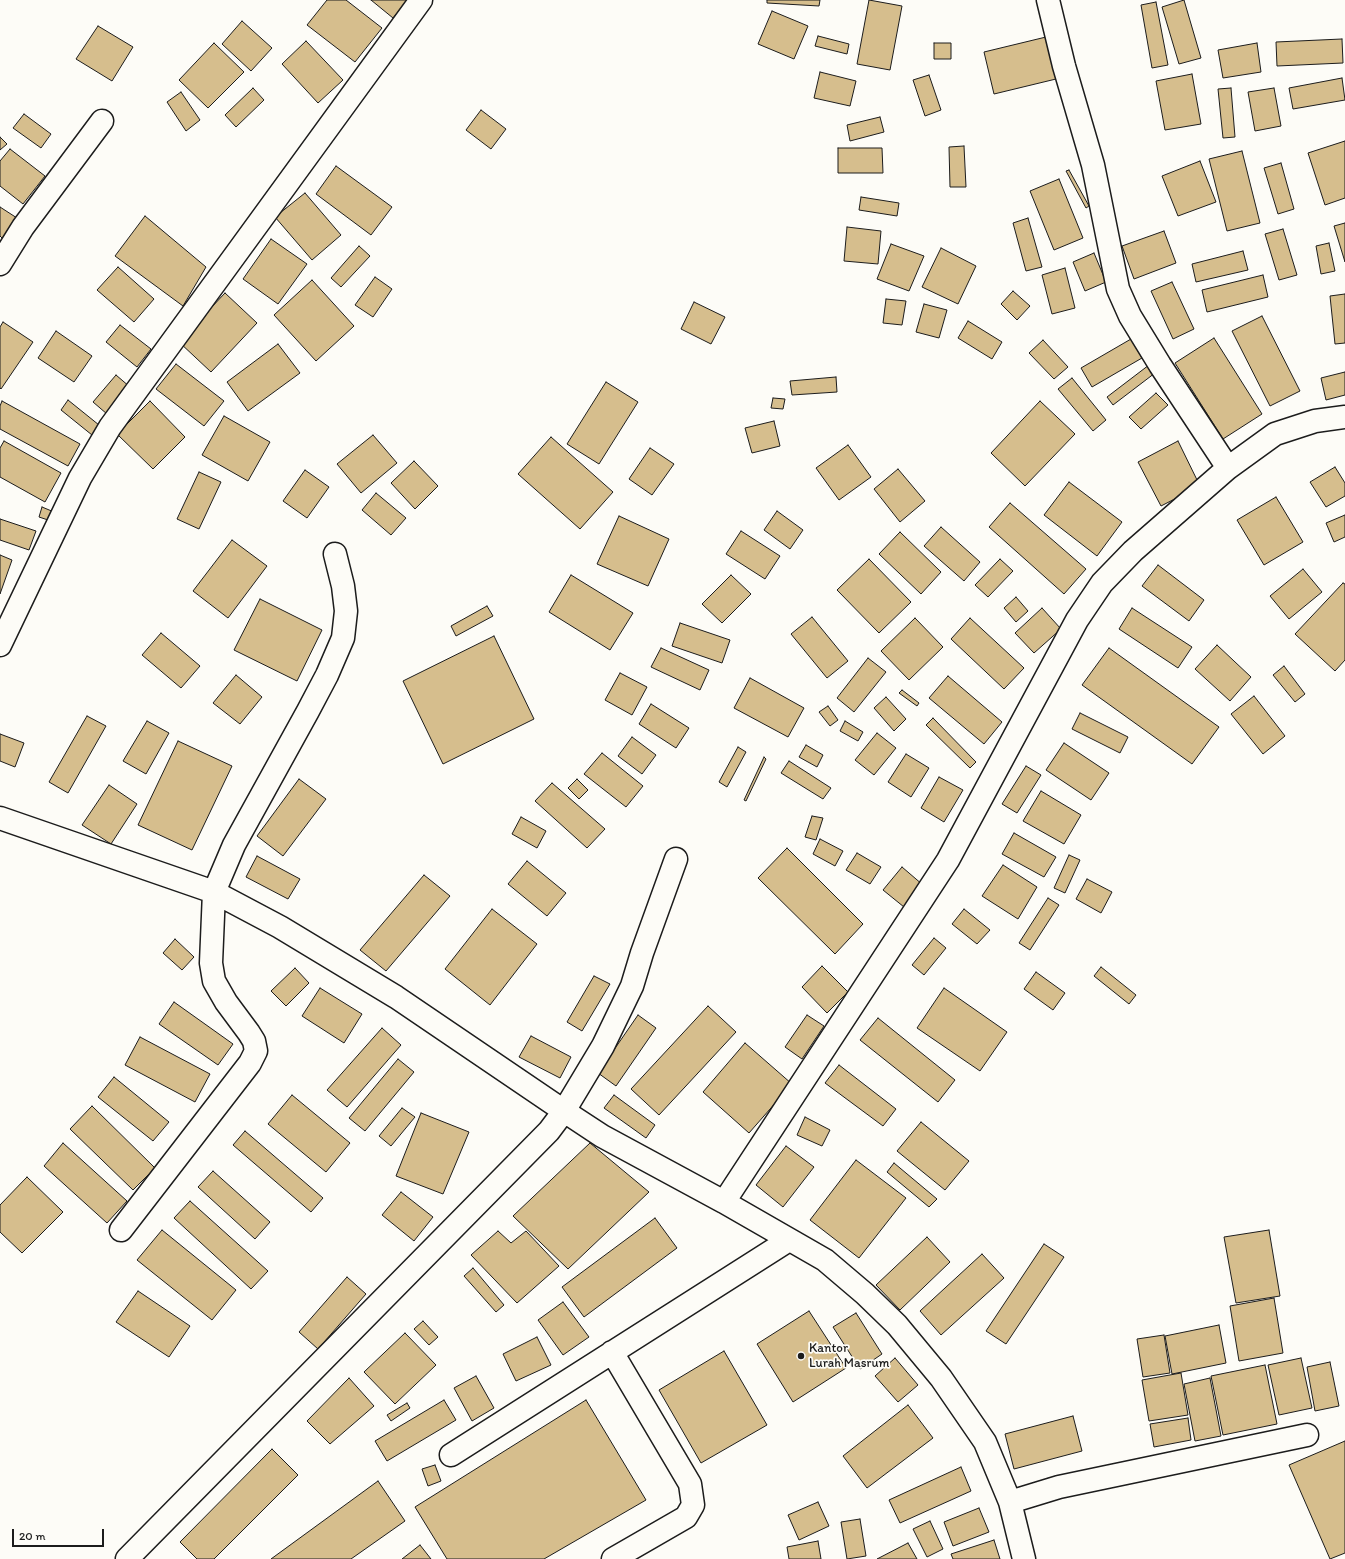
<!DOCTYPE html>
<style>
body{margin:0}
#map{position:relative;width:1345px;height:1559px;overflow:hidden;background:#fdfcf7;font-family:Itim,sans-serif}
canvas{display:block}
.scale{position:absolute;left:12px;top:1529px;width:92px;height:18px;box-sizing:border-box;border:2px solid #1c1c1c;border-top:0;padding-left:5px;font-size:12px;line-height:14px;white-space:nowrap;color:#1c1c1c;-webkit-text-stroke:3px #fdfcf7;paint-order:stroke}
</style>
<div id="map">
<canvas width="1345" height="1559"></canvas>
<div class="scale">20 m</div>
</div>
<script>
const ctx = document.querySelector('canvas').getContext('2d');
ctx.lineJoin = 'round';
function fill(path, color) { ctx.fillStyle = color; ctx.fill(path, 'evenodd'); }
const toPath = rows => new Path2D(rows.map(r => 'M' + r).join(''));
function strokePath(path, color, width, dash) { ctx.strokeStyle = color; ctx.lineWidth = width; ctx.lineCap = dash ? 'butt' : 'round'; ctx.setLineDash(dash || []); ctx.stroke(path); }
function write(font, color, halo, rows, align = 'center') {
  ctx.font = font + ' Itim,sans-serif'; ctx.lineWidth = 3.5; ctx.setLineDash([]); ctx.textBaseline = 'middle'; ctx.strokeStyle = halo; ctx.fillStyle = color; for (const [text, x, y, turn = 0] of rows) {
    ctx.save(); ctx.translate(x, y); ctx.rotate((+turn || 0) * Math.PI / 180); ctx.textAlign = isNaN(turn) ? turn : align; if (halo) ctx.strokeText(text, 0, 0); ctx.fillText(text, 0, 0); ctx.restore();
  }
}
const building = toPath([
 [327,0,346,0,382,28,355,62,307,25,327,0],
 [371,0,408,0,393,18,371,0],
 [767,0,820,0,819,6,767,3,767,0],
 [869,0,902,6,890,70,857,64,869,0],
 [1184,0,1201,58,1179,64,1162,7,1184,0],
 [1156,2,1168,65,1152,68,1141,5,1156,2],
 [772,11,808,26,794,59,758,44,772,11],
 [242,21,272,48,251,71,222,44,242,21],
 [98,26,133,47,112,81,76,59,98,26],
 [818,36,849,44,847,54,815,46,818,36],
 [1046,37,1056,79,994,94,984,52,1046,37],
 [1342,39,1343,63,1277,66,1276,42,1342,39],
 [306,41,343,80,318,103,282,64,306,41],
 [214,43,244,72,208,108,179,80,214,43],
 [934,43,951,43,951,59,934,59,934,43],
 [1257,43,1261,72,1223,78,1218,50,1257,43],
 [820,72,856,81,850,106,814,98,820,72],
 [1192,74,1201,124,1165,130,1156,81,1192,74],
 [929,75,941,110,925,116,913,80,929,75],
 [1342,78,1345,100,1293,109,1289,88,1342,78],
 [253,88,264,100,236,127,225,115,253,88],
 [1231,88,1235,137,1223,138,1218,89,1231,88],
 [1274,88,1281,126,1255,131,1248,92,1274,88],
 [181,92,200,120,186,131,167,102,181,92],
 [481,110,506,129,491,149,466,130,481,110],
 [24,114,51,134,41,148,13,128,24,114],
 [880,117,884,132,850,141,847,125,880,117],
 [0,137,7,144,0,150,0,137],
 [1345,141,1345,198,1325,205,1308,153,1345,141],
 [964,146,966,187,950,187,949,147,964,146],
 [838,148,882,148,883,173,838,173,838,148],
 [10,149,45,176,23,204,0,186,0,161,10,149],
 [1242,151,1260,223,1227,231,1209,159,1242,151],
 [1200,161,1216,202,1178,216,1162,176,1200,161],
 [1281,163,1294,209,1278,214,1264,168,1281,163],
 [336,166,392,207,371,235,316,194,336,166],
 [1069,170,1089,206,1086,208,1066,171,1069,170],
 [1059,179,1083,238,1054,250,1030,191,1059,179],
 [305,193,341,235,312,260,275,217,305,193],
 [861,197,899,203,897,216,859,210,861,197],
 [0,207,17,218,3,239,0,236,0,207],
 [145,216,206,267,183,306,115,256,145,216],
 [1028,218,1042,267,1026,271,1013,223,1028,218],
 [1345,223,1345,262,1334,226,1345,223],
 [847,227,881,231,878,264,844,261,847,227],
 [1283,229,1297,275,1279,280,1265,234,1283,229],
 [1164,231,1176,263,1134,279,1122,246,1164,231],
 [271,239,307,264,278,304,243,279,271,239],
 [1329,243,1335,271,1321,274,1316,246,1329,243],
 [891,244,924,256,909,291,877,279,891,244],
 [359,246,370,256,341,287,331,278,359,246],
 [941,248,976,266,958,304,922,287,941,248],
 [1243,251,1248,270,1196,282,1192,264,1243,251],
 [1094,253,1106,282,1085,291,1073,262,1094,253],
 [118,267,154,299,134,322,97,290,118,267],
 [1065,268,1075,308,1052,314,1042,275,1065,268],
 [1263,275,1268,297,1207,312,1202,290,1263,275],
 [375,277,392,289,373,317,355,305,375,277],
 [312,280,354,326,316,361,274,315,312,280],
 [1172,282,1194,329,1173,339,1151,291,1172,282],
 [1013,291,1030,306,1017,320,1001,304,1013,291],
 [225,293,257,323,211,372,179,342,225,293],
 [1345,294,1345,343,1335,344,1330,296,1345,294],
 [886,299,906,301,902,325,883,323,886,299],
 [694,302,725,317,711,344,681,329,694,302],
 [924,304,947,310,939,338,916,332,924,304],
 [1262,316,1300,391,1270,406,1232,331,1262,316],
 [968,321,1002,342,992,359,958,338,968,321],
 [3,322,33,342,1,389,0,388,0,327,3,322],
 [120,325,151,349,137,367,106,342,120,325],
 [56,331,92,356,74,382,38,358,56,331],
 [1214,338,1262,414,1223,439,1175,363,1214,338],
 [1131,339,1142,358,1092,387,1081,368,1131,339],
 [1043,340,1068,367,1054,379,1029,353,1043,340],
 [278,344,300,373,248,411,227,382,278,344],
 [176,364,224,401,204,426,156,389,176,364],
 [1149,365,1155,373,1113,405,1107,397,1149,365],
 [1345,372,1345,395,1326,400,1321,378,1345,372],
 [116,375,130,387,107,414,93,402,116,375],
 [836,377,837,392,792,395,790,381,836,377],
 [1072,378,1106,420,1093,431,1058,389,1072,378],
 [606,382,638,402,599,464,567,444,606,382],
 [1156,393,1168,405,1141,429,1129,417,1156,393],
 [773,398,785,399,783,409,771,408,773,398],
 [68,400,99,425,92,435,61,410,68,400],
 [2,401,80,444,68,466,0,429,0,406,2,401],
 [150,401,185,437,153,469,117,434,150,401],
 [1040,401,1075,434,1025,486,991,453,1040,401],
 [224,416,270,442,248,481,202,455,224,416],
 [774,421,780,446,752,453,745,428,774,421],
 [373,435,397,463,361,493,337,464,373,435],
 [551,437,613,492,580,529,518,474,551,437],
 [4,441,61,473,45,502,0,477,0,448,4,441],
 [1178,441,1200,486,1161,506,1138,462,1178,441],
 [848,445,871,477,839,500,816,468,848,445],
 [650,448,674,464,652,495,629,479,650,448],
 [414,461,438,486,415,509,391,483,414,461],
 [1335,467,1345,483,1345,496,1326,507,1310,482,1335,467],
 [898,469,925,501,900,522,874,489,898,469],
 [305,470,329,487,307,518,283,501,305,470],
 [199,472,221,482,199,529,177,519,199,472],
 [1069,482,1122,522,1097,556,1044,515,1069,482],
 [376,493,406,518,391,535,362,510,376,493],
 [1276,497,1303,542,1264,565,1237,520,1276,497],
 [1010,503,1086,569,1064,594,989,527,1010,503],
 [42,507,54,512,51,521,39,517,42,507],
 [777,511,803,530,790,549,764,530,777,511],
 [1345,515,1345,537,1334,542,1326,523,1345,515],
 [619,516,669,539,648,586,597,564,619,516],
 [0,519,36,531,29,550,0,540,0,519],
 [941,527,980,562,964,581,924,546,941,527],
 [741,531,780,556,765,579,726,554,741,531],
 [900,532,941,572,921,594,879,554,900,532],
 [232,540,267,566,228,618,193,591,232,540],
 [0,555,12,560,0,594,0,555],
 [869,559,911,602,879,633,837,590,869,559],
 [1000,559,1013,571,988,597,975,585,1000,559],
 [1158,565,1204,600,1189,621,1142,586,1158,565],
 [1303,569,1322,592,1289,619,1270,596,1303,569],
 [571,575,633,613,610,650,549,612,571,575],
 [731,575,751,594,722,623,702,604,731,575],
 [1343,583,1345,584,1345,660,1335,671,1295,634,1343,583],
 [1016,597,1028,611,1016,622,1004,608,1016,597],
 [260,599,322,630,297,681,234,650,260,599],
 [487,606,493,616,456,636,451,626,487,606],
 [1042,608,1061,629,1034,653,1015,633,1042,608],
 [1132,608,1192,647,1178,668,1119,629,1132,608],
 [812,617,848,661,827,678,791,634,812,617],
 [915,618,943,647,909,680,881,651,915,618],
 [970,618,1024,668,1004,689,951,639,970,618],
 [680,623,730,640,722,663,672,646,680,623],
 [161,633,200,666,181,688,142,655,161,633],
 [494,636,534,719,443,764,403,681,494,636],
 [1217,645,1251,677,1230,701,1195,669,1217,645],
 [661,648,709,670,700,690,651,667,661,648],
 [1109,648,1219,727,1192,764,1082,685,1109,648],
 [868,658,886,672,854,712,837,698,868,658],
 [1284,666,1305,694,1295,702,1273,675,1284,666],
 [620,673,647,687,632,715,605,700,620,673],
 [236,675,262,697,240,724,213,703,236,675],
 [948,676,1002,722,984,744,929,698,948,676],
 [750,678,804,708,788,737,734,708,750,678],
 [902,690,919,703,917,706,899,693,902,690],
 [1254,696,1285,736,1263,754,1231,714,1254,696],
 [886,697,906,719,894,731,874,708,886,697],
 [651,704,689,728,676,748,639,724,651,704],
 [828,706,838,720,830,726,819,712,828,706],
 [1080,713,1128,737,1120,753,1072,729,1080,713],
 [87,716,106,726,68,793,49,782,87,716],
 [933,718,976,762,970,768,926,725,933,718],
 [147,721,169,733,146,774,123,761,147,721],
 [845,721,863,732,858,741,840,731,845,721],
 [877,733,896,748,874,775,855,760,877,733],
 [0,734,24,743,15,767,0,761,0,734],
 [632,737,656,755,642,774,618,756,632,737],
 [178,741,232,766,192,850,138,825,178,741],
 [1064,743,1109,773,1091,800,1046,770,1064,743],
 [806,745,823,755,817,767,799,757,806,745],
 [738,747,746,752,727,787,719,782,738,747],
 [602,753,643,786,626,807,584,774,602,753],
 [906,754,929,768,911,797,888,782,906,754],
 [764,757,766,759,746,801,744,800,764,757],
 [789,761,831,788,823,799,781,773,789,761],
 [1026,766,1041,775,1017,813,1002,804,1026,766],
 [939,777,963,790,944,822,921,808,939,777],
 [299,779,326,799,283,856,257,836,299,779],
 [577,779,588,790,579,799,568,788,577,779],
 [552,783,605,829,587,848,535,801,552,783],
 [109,785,137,804,111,844,82,825,109,785],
 [1041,791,1081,815,1064,844,1023,821,1041,791],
 [812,816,823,818,816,840,805,837,812,816],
 [521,817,546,831,537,848,512,834,521,817],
 [1014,833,1056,857,1044,877,1002,854,1014,833],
 [820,839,843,851,835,866,813,854,820,839],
 [787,848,863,924,835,954,758,878,787,848],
 [857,853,881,867,870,884,846,870,857,853],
 [1069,855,1080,860,1065,893,1054,888,1069,855],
 [257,856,300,879,288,899,246,877,257,856],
 [527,861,566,893,547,916,508,884,527,861],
 [1003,865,1037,887,1018,919,982,896,1003,865],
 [902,867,923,885,904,907,883,890,902,867],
 [424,875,450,896,386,971,360,950,424,875],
 [1087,879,1112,892,1101,913,1076,899,1087,879],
 [1048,898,1059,905,1030,950,1019,943,1048,898],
 [492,909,537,944,490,1005,445,969,492,909],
 [964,909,990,930,977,944,952,924,964,909],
 [934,938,946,948,924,975,912,965,934,938],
 [175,939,194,957,182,970,163,953,175,939],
 [822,966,848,992,827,1013,802,987,822,966],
 [1101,967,1136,995,1129,1004,1094,976,1101,967],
 [295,968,309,983,286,1006,271,991,295,968],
 [1036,972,1065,993,1053,1010,1024,989,1036,972],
 [594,976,610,984,582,1031,567,1022,594,976],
 [320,988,362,1014,344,1043,302,1016,320,988],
 [944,988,1007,1032,980,1071,917,1028,944,988],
 [174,1002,233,1044,218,1065,159,1024,174,1002],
 [708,1006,736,1032,659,1115,631,1089,708,1006],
 [638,1015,656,1028,616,1086,598,1073,638,1015],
 [807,1015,824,1026,802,1059,785,1047,807,1015],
 [878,1018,955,1080,938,1102,860,1040,878,1018],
 [382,1028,401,1045,347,1107,327,1090,382,1028],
 [531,1036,571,1057,560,1078,519,1057,531,1036],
 [140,1037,210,1074,195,1102,125,1065,140,1037],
 [745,1043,792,1084,749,1133,703,1092,745,1043],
 [398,1059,414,1072,365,1131,349,1118,398,1059],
 [839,1065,896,1109,883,1126,825,1083,839,1065],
 [114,1077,169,1122,153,1141,98,1097,114,1077],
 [292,1095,350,1143,326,1172,268,1124,292,1095],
 [614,1095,655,1125,646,1138,604,1108,614,1095],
 [92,1106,155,1168,133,1190,70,1129,92,1106],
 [402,1108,415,1117,391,1146,379,1136,402,1108],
 [421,1113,469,1132,443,1194,396,1176,421,1113],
 [805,1117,830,1130,822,1146,797,1135,805,1117],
 [921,1122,969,1161,945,1190,897,1151,921,1122],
 [245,1131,323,1198,311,1212,233,1145,245,1131],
 [63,1143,127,1201,107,1223,44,1166,63,1143],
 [590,1143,649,1192,568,1269,513,1216,590,1143],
 [786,1146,814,1167,783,1207,756,1185,786,1146],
 [856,1160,906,1198,859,1258,810,1220,856,1160],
 [894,1163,937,1199,929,1207,887,1172,894,1163],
 [213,1171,270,1222,255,1239,198,1187,213,1171],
 [27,1177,63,1212,22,1253,0,1232,0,1205,27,1177],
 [401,1192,433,1217,414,1241,382,1215,401,1192],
 [190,1201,268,1271,251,1289,174,1218,190,1201],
 [655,1218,677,1248,584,1317,562,1287,655,1218],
 [162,1230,236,1290,212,1320,137,1260,162,1230],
 [1269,1230,1280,1296,1236,1303,1224,1237,1269,1230],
 [498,1231,511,1243,526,1231,559,1266,517,1303,471,1255,498,1231],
 [927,1237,950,1262,900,1310,876,1285,927,1237],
 [1044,1244,1064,1257,1006,1344,986,1331,1044,1244],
 [982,1254,1004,1278,941,1335,920,1311,982,1254],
 [473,1268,504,1305,496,1312,464,1276,473,1268],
 [347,1277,366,1294,318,1349,299,1332,347,1277],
 [138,1291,190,1326,169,1357,116,1322,138,1291],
 [1274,1298,1283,1353,1239,1361,1230,1306,1274,1298],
 [563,1302,589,1337,563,1355,538,1320,563,1302],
 [809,1311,846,1368,793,1402,757,1344,809,1311],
 [856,1313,882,1354,860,1369,833,1327,856,1313],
 [423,1321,438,1337,429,1345,414,1329,423,1321],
 [1219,1325,1226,1363,1172,1374,1165,1336,1219,1325],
 [405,1333,436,1365,395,1404,364,1372,405,1333],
 [1164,1335,1170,1373,1143,1377,1137,1339,1164,1335],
 [537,1337,551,1365,516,1381,503,1354,537,1337],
 [724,1351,767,1425,701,1463,659,1390,724,1351],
 [895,1358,918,1385,898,1402,875,1376,895,1358],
 [1301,1358,1312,1408,1279,1415,1268,1365,1301,1358],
 [1330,1362,1339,1406,1315,1411,1307,1367,1330,1362],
 [1265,1365,1277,1424,1223,1435,1211,1376,1265,1365],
 [1181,1373,1188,1415,1149,1421,1142,1380,1181,1373],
 [476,1376,494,1408,472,1421,454,1388,476,1376],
 [349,1378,374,1406,330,1444,307,1421,349,1378],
 [1210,1378,1221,1436,1195,1441,1184,1384,1210,1378],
 [444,1400,456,1420,387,1461,375,1441,444,1400],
 [586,1400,646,1500,544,1559,447,1559,415,1507,586,1400],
 [407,1403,410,1408,391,1421,387,1415,407,1403],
 [908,1405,933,1438,867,1488,843,1456,908,1405],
 [1073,1416,1082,1451,1014,1469,1005,1434,1073,1416],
 [1188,1418,1191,1440,1154,1447,1150,1424,1188,1418],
 [1345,1441,1345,1553,1330,1559,1289,1465,1345,1441],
 [272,1449,298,1475,214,1559,197,1559,180,1542,272,1449],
 [435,1465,441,1481,428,1486,422,1469,435,1465],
 [961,1467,971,1491,900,1523,889,1500,961,1467],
 [378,1481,405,1521,351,1559,271,1559,378,1481],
 [818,1502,829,1526,799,1540,788,1515,818,1502],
 [979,1508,989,1532,953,1546,944,1522,979,1508],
 [860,1519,866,1556,847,1559,841,1522,860,1519],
 [930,1521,943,1549,927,1557,913,1529,930,1521],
 [994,1540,1000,1559,953,1559,951,1554,994,1540],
 [818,1541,821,1559,789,1559,787,1547,818,1541],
 [908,1543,917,1559,877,1559,908,1543],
 [420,1545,431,1559,402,1559,420,1545]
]);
fill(building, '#d6be8d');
strokePath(building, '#1c1c1c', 1);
const minor = toPath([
 [1048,0,1064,66,1093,165,1118,289,1130,316,1160,365,1228,468],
 [0,264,23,227,102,121],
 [0,645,80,478,110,427,421,0],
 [0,818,214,892,280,927,396,997,564,1111,602,1136,724,1202,825,1260,865,1294,897,1325,941,1378,985,1442,1010,1502,1024,1559],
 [724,1202,948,860,1077,620,1102,583,1133,551,1228,468,1275,434,1315,421,1345,417],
 [121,1230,250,1063,256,1051,254,1041,249,1033,226,1002,214,981,211,963,214,892,234,845,308,711,327,675,343,638,346,611,343,586,335,554],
 [612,1352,690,1484,693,1505,686,1517,613,1559],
 [451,1455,789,1240],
 [1010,1502,1059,1487,1307,1435],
 [127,1559,549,1131,564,1111,603,1046,632,986,642,953,676,859]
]);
strokePath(minor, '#1c1c1c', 25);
strokePath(minor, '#fdfcf7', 22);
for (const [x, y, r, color] of [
 [801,1356,4,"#1c1c1c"]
]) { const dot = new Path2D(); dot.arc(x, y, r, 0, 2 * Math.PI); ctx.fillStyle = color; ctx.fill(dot); strokePath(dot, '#fdfcf7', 1.5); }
write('13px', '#1c1c1c', '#fdfcf7', [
 ["Kantor",809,1349],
 ["Lurah Masrum",809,1364]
], 'left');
</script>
